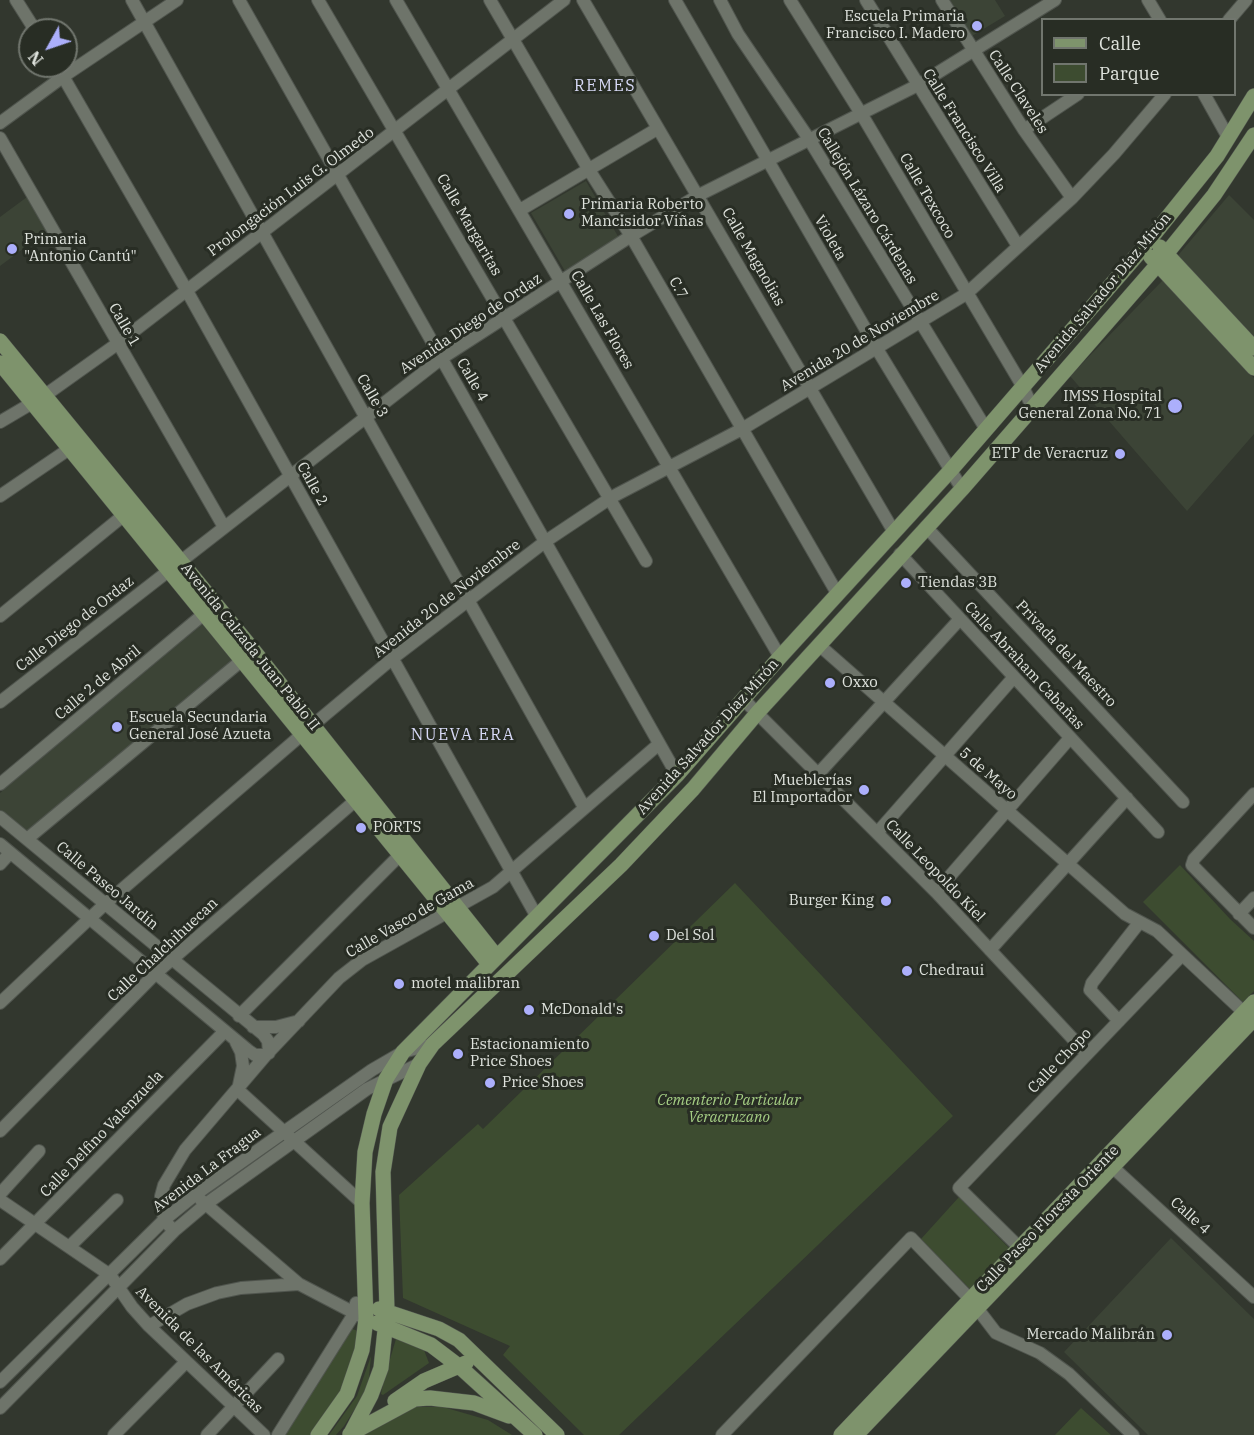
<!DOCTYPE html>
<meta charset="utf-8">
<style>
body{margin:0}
#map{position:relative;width:1254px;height:1435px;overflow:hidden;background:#32372e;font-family:"IBM Plex Serif",serif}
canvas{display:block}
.legend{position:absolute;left:1041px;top:18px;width:195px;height:78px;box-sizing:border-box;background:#282d24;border:2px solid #71766e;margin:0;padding:8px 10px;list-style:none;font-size:18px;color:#dfe3dd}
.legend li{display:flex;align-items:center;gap:12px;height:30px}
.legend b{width:30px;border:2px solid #71766e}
.north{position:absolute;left:18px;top:18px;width:60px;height:60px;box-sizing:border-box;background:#282d24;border:2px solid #71766e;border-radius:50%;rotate:230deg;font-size:16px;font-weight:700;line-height:24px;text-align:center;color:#dfe3dd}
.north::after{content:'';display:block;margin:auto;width:21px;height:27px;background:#acaffb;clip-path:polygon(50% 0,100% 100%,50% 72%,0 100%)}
</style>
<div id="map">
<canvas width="1254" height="1435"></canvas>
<ul class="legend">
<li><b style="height:8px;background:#7e936c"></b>Calle</li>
<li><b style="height:16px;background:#3d4c30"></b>Parque</li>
</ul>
<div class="north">N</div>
</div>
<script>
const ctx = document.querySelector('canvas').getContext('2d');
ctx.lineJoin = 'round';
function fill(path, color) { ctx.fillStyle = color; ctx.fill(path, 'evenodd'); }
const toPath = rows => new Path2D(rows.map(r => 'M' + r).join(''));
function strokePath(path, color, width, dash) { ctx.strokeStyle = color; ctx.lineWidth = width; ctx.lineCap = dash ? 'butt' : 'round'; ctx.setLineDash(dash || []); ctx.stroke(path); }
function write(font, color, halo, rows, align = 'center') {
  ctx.font = font + ' "IBM Plex Serif",serif'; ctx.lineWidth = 6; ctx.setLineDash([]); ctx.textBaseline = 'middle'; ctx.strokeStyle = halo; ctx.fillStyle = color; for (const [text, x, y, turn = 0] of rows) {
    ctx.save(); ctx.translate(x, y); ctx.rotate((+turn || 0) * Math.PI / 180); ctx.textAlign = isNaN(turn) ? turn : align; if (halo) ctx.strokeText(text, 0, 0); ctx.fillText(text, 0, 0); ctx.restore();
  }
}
fill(toPath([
 [950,0,995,0,1005,16,972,36],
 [586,181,619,238,565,271,531,213],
 [1229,195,1254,220,1254,341,1175,259],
 [27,197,47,231,0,266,0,217],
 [1164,279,1254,378,1254,434,1187,511,1070,376],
 [204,623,235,660,26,834,0,812,0,793],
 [1171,1238,1254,1319,1254,1435,1148,1435,1064,1352]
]), '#3c4436');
fill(toPath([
 [1180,865,1230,919,1254,941,1254,991,1243,1002,1143,902],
 [735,883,953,1116,619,1435,584,1435,503,1355,510,1346,403,1298,399,1195,478,1124,483,1129],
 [959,1197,1009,1248,971,1290,921,1239],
 [348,1328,359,1331,353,1373,315,1435,283,1435],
 [396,1339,422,1345,429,1363,383,1395,381,1394,384,1379],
 [371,1356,368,1388,344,1426,336,1435,329,1435,357,1396],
 [410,1407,443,1407,488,1420,512,1435,363,1435],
 [1081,1408,1111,1435,1055,1435]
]), '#3d4c30');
const minor = toPath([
 [16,0,35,30],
 [132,0,584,807],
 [239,0,677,775],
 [318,0,646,561],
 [396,0,780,657],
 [490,0,589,170,631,236,837,593],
 [583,0,894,532],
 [675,0,877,349,962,489],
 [720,0,738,34,809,139,986,429],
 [790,0,862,115,1023,387,1033,409],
 [866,0,1018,246],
 [942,0,1024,130,1072,198],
 [1148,0,1160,20],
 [1229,20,1246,0],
 [57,66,187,291,537,917],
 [1204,94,1228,137],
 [0,123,64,76,177,0],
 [1024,130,1078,94],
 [0,138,224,527],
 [520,210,657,129],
 [0,422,44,396,117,344,564,0],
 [0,496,69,449],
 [926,527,1183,802],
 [900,554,1158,832],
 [0,616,129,511],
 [819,645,1125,914,1157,931,1250,1018],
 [743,699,936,892,1087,1054],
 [0,702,442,358,631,236,699,195,918,85,1055,0],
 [819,773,960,619],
 [0,784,211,608],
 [1254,794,1194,859,1192,865,1254,928],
 [0,817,263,1034,268,1041,269,1053],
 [877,833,1014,677],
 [27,839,241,661],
 [0,844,249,1051,255,1055,266,1055],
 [0,864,10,853],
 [936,892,1070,738],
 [1239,914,1254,898],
 [990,950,1127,798],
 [0,1003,105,904,313,725,393,658,546,541,612,497,742,429,966,294,1072,198,1114,154,1165,94],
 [239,1016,400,855],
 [1119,1021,1090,990,1092,983,1139,923],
 [253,1027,276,1027,299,1021],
 [236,1042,241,1052,243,1066,239,1085],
 [238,1090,362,1203],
 [0,1131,155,974,356,800],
 [1107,1162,1254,1297],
 [0,1194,39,1151],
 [0,1200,110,1275,132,1307,149,1326,264,1435],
 [201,1200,299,1284,366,1319],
 [174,1231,164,1220,161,1196,164,1185,185,1150,266,1055,339,978,362,960,493,887,659,744],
 [69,1247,117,1200],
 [1025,1253,959,1188,1182,955],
 [0,1259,225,1031],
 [149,1326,187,1304,217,1293,241,1288,299,1284],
 [0,1382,164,1220,196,1194,372,1070,403,1052,433,1044],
 [0,1408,174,1231,206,1204,367,1089,419,1064],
 [114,1435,186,1362],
 [207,1435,278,1359],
 [278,1435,354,1314,356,1303],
 [722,1435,911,1238,970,1299,996,1333,1040,1353,1069,1374,1133,1435]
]);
const major = toPath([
 [1160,247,1254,348],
 [1151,257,1254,368],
 [0,341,250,646,496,956],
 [0,363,489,964],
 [379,1309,439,1329,459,1340,557,1435],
 [377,1323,431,1345,460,1367,535,1435],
 [395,1401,424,1381,466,1363],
 [350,1434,415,1399,430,1398,474,1403,509,1416],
 [318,1435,347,1394,362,1350,366,1319,362,1203,365,1152,374,1114,386,1079,403,1052,677,775,780,657,950,471,1143,248,1217,156,1254,96],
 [350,1435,371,1395,381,1368,387,1311,383,1172,390,1127,419,1064,433,1044,621,865,693,789,758,712,962,489,1158,264,1214,195,1254,135],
 [841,1435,1254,1002],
 [856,1435,1254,1019]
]);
strokePath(minor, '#50554e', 14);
strokePath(major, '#50554e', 16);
strokePath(minor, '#6e746a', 12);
strokePath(major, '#7e936c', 15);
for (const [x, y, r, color] of [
 [977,26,6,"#acaffb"],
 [569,214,6,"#acaffb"],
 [12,249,6,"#acaffb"],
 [1175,406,8,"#acaffb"],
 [1120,454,6,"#acaffb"],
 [906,583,6,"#acaffb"],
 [830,683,6,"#acaffb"],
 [117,727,6,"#acaffb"],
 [864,790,6,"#acaffb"],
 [361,828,6,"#acaffb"],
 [886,901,6,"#acaffb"],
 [654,936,6,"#acaffb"],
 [907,971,6,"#acaffb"],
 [399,984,6,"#acaffb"],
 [529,1010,6,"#acaffb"],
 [458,1054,6,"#acaffb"],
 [490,1083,6,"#acaffb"],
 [1167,1335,6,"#acaffb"]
]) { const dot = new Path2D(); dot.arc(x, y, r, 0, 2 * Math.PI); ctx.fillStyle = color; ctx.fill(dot); strokePath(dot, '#282d24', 2); }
write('15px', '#dfe3dd', '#282d24', [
 ["Escuela Primaria",965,17,"right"],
 ["Francisco I. Madero",965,34,"right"],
 ["Primaria Roberto",581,205],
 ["Mancisidor Viñas",581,222],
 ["Primaria",24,240],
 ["\"Antonio Cantú\"",24,257],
 ["IMSS Hospital",1162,397,"right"],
 ["General Zona No. 71",1162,414,"right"],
 ["ETP de Veracruz",1108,454,"right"],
 ["Tiendas 3B",918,583],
 ["Oxxo",842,683],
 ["Escuela Secundaria",129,718],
 ["General José Azueta",129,735],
 ["Mueblerías",852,781,"right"],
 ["El Importador",852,798,"right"],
 ["PORTS",373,828],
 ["Burger King",874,901,"right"],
 ["Del Sol",666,936],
 ["Chedraui",919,971],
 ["motel malibran",411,984],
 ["McDonald's",541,1010],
 ["Estacionamiento",470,1045],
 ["Price Shoes",470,1062],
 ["Price Shoes",502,1083],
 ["Mercado Malibrán",1155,1335,"right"]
], 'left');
write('15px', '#dfe3dd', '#282d24', [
 ["Calle Claveles",1018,92,57],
 ["Calle Francisco Villa",964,131,58],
 ["Prolongación Luis G. Olmedo",291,192,-37],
 ["Calle Texcoco",927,196,60],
 ["Callejón Lázaro Cárdenas",867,206,59],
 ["Calle Margaritas",469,225,60],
 ["Violeta",830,238,60],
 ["Calle Magnolias",753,257,60],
 ["C.7",678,288,60],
 ["Avenida Salvador Díaz Mirón",1103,293,-50],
 ["Calle Las Flores",602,320,60],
 ["Avenida Diego de Ordaz",471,324,-34],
 ["Calle 1",124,325,60],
 ["Avenida 20 de Noviembre",860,341,-31],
 ["Calle 4",472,380,60],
 ["Calle 3",372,396,60],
 ["Calle 2",312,484,61],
 ["Avenida 20 de Noviembre",447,599,-38],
 ["Calle Diego de Ordaz",75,624,-38],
 ["Avenida Calzada Juan Pablo II",250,647,51],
 ["Privada del Maestro",1066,654,47],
 ["Calle Abraham Cabañas",1024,666,47],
 ["Calle 2 de Abril",98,683,-40],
 ["Avenida Salvador Díaz Mirón",708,737,-48],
 ["5 de Mayo",988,774,41],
 ["Calle Leopoldo Kiel",935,871,46],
 ["Calle Paseo Jardín",107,886,40],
 ["Calle Vasco de Gama",410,918,-30],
 ["Calle Chalchihuecan",163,950,-43],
 ["Calle Chopo",1060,1061,-46],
 ["Calle Delfino Valenzuela",102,1134,-46],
 ["Avenida La Fragua",207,1170,-37],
 ["Calle 4",1190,1216,42],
 ["Calle Paseo Floresta Oriente",1048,1219,-46],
 ["Avenida de las Américas",199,1350,45]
]);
write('italic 15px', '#a5ce84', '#282d24', [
 ["Cementerio Particular",729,1101],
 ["Veracruzano",729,1118]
]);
ctx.letterSpacing = '1.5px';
write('16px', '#d8daf7', '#282d24', [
 ["REMES",605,86],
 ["NUEVA ERA",463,735]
]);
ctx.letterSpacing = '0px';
</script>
